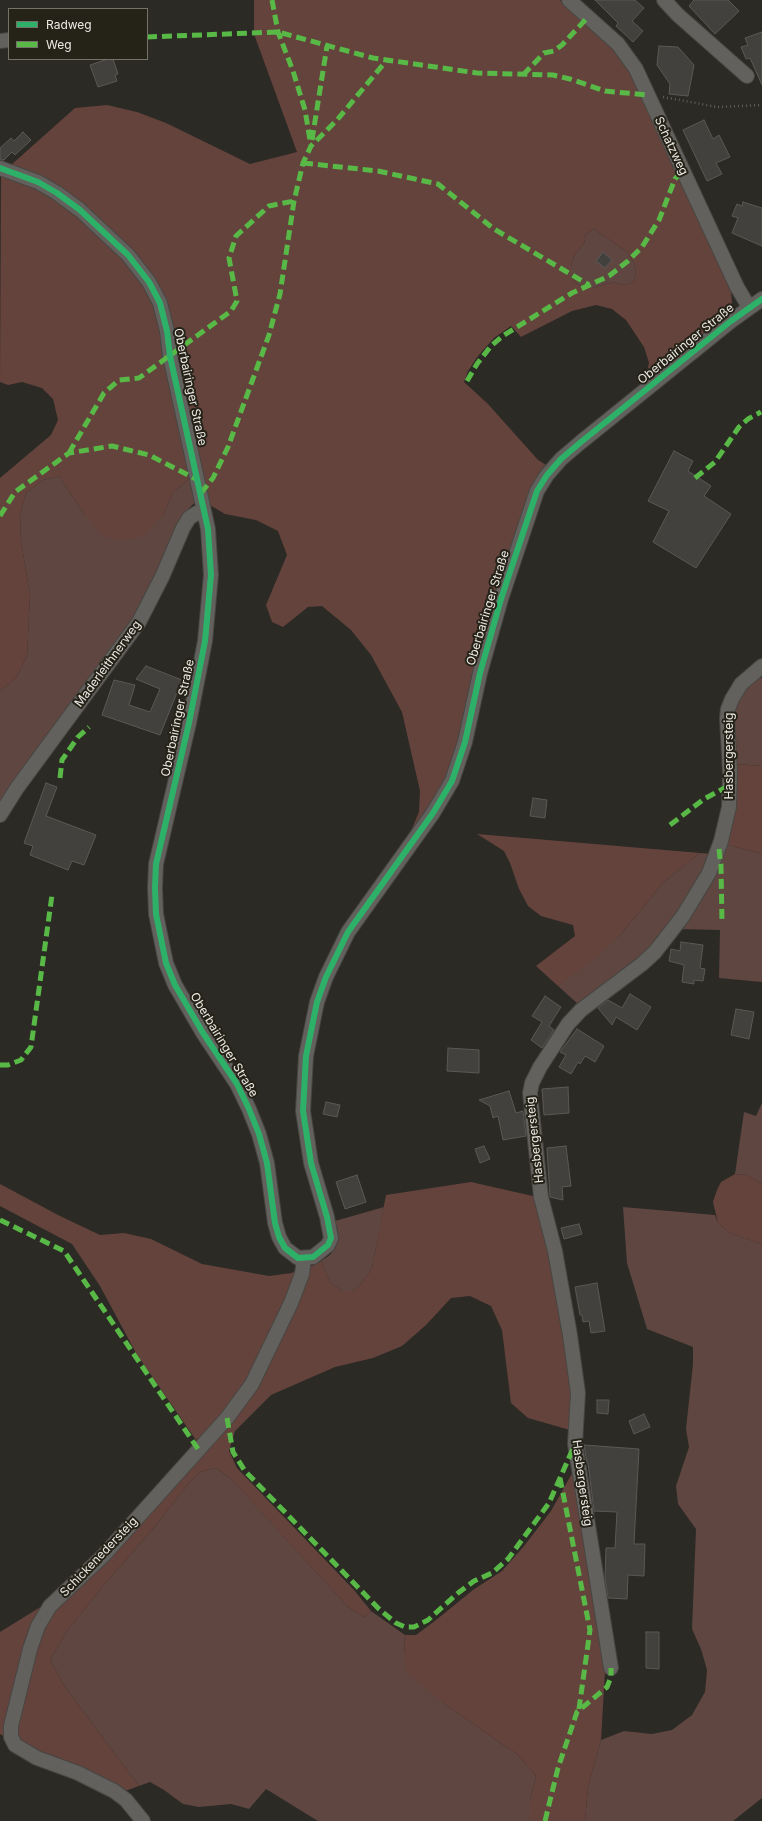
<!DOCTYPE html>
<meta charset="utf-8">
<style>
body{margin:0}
#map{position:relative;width:762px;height:1821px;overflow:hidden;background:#2c2a25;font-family:Inter,sans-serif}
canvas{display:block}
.legend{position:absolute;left:8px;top:8px;width:140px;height:52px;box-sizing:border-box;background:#252218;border:1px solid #75726a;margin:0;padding:5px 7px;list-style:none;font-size:12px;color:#eceae4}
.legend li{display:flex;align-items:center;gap:8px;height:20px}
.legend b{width:20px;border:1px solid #75726a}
</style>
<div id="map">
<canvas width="762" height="1821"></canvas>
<ul class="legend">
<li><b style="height:5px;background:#2db169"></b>Radweg</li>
<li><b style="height:5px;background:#58b947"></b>Weg</li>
</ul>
</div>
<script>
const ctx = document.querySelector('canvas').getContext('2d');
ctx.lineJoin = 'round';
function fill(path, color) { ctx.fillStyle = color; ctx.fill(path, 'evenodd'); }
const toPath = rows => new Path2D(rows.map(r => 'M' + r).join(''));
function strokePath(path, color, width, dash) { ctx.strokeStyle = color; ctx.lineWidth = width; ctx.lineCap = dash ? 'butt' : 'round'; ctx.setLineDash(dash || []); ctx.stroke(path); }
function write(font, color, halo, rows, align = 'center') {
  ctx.font = font + ' Inter,sans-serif'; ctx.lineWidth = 4; ctx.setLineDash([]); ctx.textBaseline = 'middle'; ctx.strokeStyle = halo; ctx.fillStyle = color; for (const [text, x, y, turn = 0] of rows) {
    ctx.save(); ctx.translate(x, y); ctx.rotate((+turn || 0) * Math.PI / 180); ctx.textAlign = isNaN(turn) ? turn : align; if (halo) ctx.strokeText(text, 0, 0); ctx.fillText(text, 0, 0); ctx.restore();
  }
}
fill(toPath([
 [594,229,628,253,634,263,636,275,633,282,625,285,613,282,593,288,584,288,577,284,571,277,571,266,574,256,584,243,586,234],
 [59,476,84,514,163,515,174,491,191,478,196,501,184,514,151,593,0,807,0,691,16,678,27,656,30,595,21,541,20,515,26,493,43,480],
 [755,676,762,678,762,766,735,764,731,717,742,688],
 [725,844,762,854,762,982,719,978,720,930,679,929],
 [700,853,714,854,683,910,647,956,578,1004,558,986,620,935,664,882],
 [762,1103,762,1184,747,1175,735,1174,744,1112,756,1116],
 [384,1207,372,1268,359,1286,352,1291,342,1291,330,1282,321,1261,330,1255,336,1247,338,1231,335,1221],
 [623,1207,715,1215,718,1223,730,1233,762,1244,762,1798,733,1821,585,1821,588,1787,601,1740,624,1731,652,1734,672,1730,692,1715,705,1692,707,1670,701,1649,692,1629,696,1529,678,1504,676,1486,689,1447,686,1429,693,1364,693,1347,647,1329,627,1263],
 [216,1468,230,1478,255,1505,348,1607,364,1617,371,1611,405,1635,404,1655,443,1703,518,1755,536,1776,530,1801,530,1821,318,1821,266,1789,249,1809,231,1804,199,1807,183,1804,164,1790,150,1782,139,1786,65,1687,50,1660,67,1631,103,1586,152,1530,190,1482,200,1472]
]), '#5f4641');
fill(toPath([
 [254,0,560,0,609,45,623,61,632,75,731,292,732,303,729,313,720,324,638,390,646,376,649,363,644,347,626,320,612,309,596,305,572,311,521,337,511,326,494,338,478,356,468,371,464,382,488,404,538,460,546,465,532,488,460,741,444,785,406,843,419,812,420,791,402,712,371,655,351,630,322,606,308,607,283,627,272,622,266,605,287,555,278,531,256,520,225,514,208,504,191,478,174,491,163,515,143,536,123,541,102,536,84,514,59,476,43,480,26,493,20,515,21,541,30,595,27,656,16,678,0,691,0,478,51,435,58,420,53,399,42,388,22,382,8,385,0,382,1,174,75,108,107,105,137,112,166,123,250,164,297,152,254,34],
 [594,229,628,253,634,263,636,275,633,282,625,285,613,282,593,288,584,288,577,284,571,277,571,266,574,256,584,243,586,234],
 [735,764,762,766,762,854,725,844],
 [477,834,700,853,664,882,620,935,596,958,558,986,536,966,575,936,573,925,541,916,528,906,519,889,510,863,504,851],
 [735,1174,747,1175,762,1184,762,1244,730,1233,718,1223,713,1202,717,1190,721,1182],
 [471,1182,537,1197,548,1240,573,1393,570,1430,528,1418,511,1403,502,1330,491,1306,470,1296,451,1298,426,1325,402,1346,373,1358,335,1367,271,1395,235,1431,229,1451,237,1468,354,1590,371,1611,364,1617,348,1607,230,1478,216,1468,200,1472,190,1482,152,1530,103,1586,67,1631,50,1660,65,1687,139,1786,122,1792,23,1746,15,1736,16,1723,45,1618,198,1443,136,1353,100,1286,72,1244,0,1206,0,1184,60,1216,100,1235,124,1233,151,1239,202,1264,269,1276,292,1273,299,1267,312,1266,321,1261,330,1282,342,1291,352,1291,359,1286,372,1268,386,1195],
 [575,1468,605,1671,601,1740,588,1787,585,1821,530,1821,530,1801,536,1776,518,1755,443,1703,407,1673,404,1655,405,1635,416,1635,436,1620,473,1590,502,1571,524,1546,551,1511],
 [47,1603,5,1737,0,1734,0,1632]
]), '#65433d');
const building = toPath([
 [595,0,635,0,644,8,632,21,643,31,633,42,616,26,618,23,595,0],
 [694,0,728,0,739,11,715,34,689,6,694,0],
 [762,32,762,85,750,58,746,59,741,47,748,45,745,38,762,32],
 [659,46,678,47,694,65,688,96,669,94,670,84,657,65,659,46],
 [108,59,113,59,118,74,115,75,117,81,98,87,90,65,108,59],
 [704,120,713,139,719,135,730,157,716,163,722,174,707,181,683,130,704,120],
 [23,132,31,140,15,155,12,152,4,160,0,160,0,148,11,138,14,141,23,132],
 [743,202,762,208,762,246,732,233,738,218,732,216,737,204,742,206,743,202],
 [603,252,612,260,605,268,596,261,603,252],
 [674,451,693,461,688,471,711,486,704,496,731,514,696,568,653,542,669,511,648,501,674,451],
 [146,666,182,680,160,735,102,715,114,680,135,685,129,705,150,712,160,689,136,679,146,666],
 [46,783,57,787,46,816,96,835,84,865,72,861,68,870,30,855,33,846,24,843,46,783],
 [533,798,547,800,545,818,530,816,533,798],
 [681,942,703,945,700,968,705,969,703,981,694,980,694,984,682,982,684,965,669,961,671,949,680,951,681,942],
 [630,994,651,1007,637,1030,616,1017,612,1025,598,1008,608,1000,622,1008,630,994],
 [545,996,561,1007,549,1026,554,1030,542,1048,531,1040,542,1022,532,1016,545,996],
 [736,1009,754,1012,749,1039,731,1035,736,1009],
 [577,1029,604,1046,595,1062,585,1056,580,1064,578,1062,571,1074,559,1067,566,1055,560,1052,577,1029],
 [448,1048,479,1050,479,1073,447,1071,448,1048],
 [568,1087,569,1113,544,1115,542,1089,568,1087],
 [509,1091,516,1113,523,1111,526,1136,503,1140,498,1116,493,1118,490,1106,479,1100,509,1091],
 [326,1102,340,1105,337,1117,323,1114,326,1102],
 [484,1146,490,1159,480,1163,475,1149,484,1146],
 [566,1146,571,1186,562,1187,563,1200,550,1197,547,1148,566,1146],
 [357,1175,366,1202,345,1209,336,1182,357,1175],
 [579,1224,582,1234,564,1239,561,1228,579,1224],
 [597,1283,605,1331,591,1333,589,1321,583,1322,582,1315,580,1315,575,1287,597,1283],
 [597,1400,609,1400,608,1414,597,1413,597,1400],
 [644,1414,650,1427,634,1434,629,1421,644,1414],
 [584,1445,639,1449,634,1544,645,1544,644,1576,628,1575,627,1599,608,1598,605,1578,606,1548,615,1548,617,1512,594,1511,588,1463,587,1463,584,1445],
 [646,1632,659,1632,659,1669,646,1668,646,1632]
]);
fill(building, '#43413d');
strokePath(building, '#5b5955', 1);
const minor = toPath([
 [569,0,618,44,636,69,737,287,749,307],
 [664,0,678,15,747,76],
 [0,41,9,40],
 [0,168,38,182,57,193,80,210,128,255,149,282,160,303,167,331,170,356,208,529,211,575,205,641,189,723,156,864,155,888,156,914,166,963,175,985,203,1033,237,1084,249,1109,259,1134,267,1163,275,1223,279,1237,285,1248,298,1258,313,1257,328,1245,331,1238,327,1217,311,1163,303,1111,306,1056,317,1002,326,977,348,932,433,813,452,781,465,742,480,673,501,599,537,491,547,475,561,459,581,442,731,321,762,299],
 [0,815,17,788,139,622,162,577,183,528,189,518,197,513,204,512],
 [611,1668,575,1444,578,1393,570,1335,555,1251,541,1197,530,1093,532,1083,540,1067,568,1024,581,1010,642,964,655,952,683,916,709,873,721,841,729,807,730,772,727,718,728,709,732,699,741,684,762,666],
 [143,1821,126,1800,114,1791,78,1773,37,1758,15,1745,11,1737,11,1726,30,1649,38,1626,50,1606,103,1556,227,1418,252,1384,291,1303,302,1274,304,1259]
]);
strokePath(minor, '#474642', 16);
strokePath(toPath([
 [663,97,717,107,762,105]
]), '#605f5b', 2.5, [1, 3]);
strokePath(minor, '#62615d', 14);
strokePath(toPath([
 [272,0,278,32,293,71,305,110,311,146],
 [147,37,278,32,373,58,477,73,553,75,570,79,605,91,647,95],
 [523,75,544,53,554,51,562,45,588,17],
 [312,140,327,46],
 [303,163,378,171,438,184,494,229,589,285],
 [467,381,477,364,491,346,504,335,572,293,609,276,628,261,642,247,659,220,675,179,682,171],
 [69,453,104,393,119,380,139,378,231,311,237,301,229,258,236,236,269,206,294,201],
 [695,478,715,462,739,427,748,419,761,412],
 [201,493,213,478,228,447,269,335,280,294,294,201,303,163,311,146,337,120,387,60],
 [0,516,15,492,69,453,112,446,149,455,198,480],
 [60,778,62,760,78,737,89,727],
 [670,825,704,799,730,785],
 [719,849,721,866,722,923],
 [0,1065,8,1065,21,1060,31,1047,52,895],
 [0,1220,64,1251,198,1449],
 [227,1418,233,1452,245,1471,379,1609,396,1623,405,1627,414,1627,428,1620,458,1593,474,1581,492,1573,508,1559,549,1503,575,1444],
 [560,1478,590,1630,579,1709],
 [545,1821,558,1768,577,1712,607,1687,611,1677,611,1668]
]), '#58b947', 5, [10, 5]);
strokePath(toPath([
 [0,168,38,182,57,193,80,210,128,255,149,282,160,303,167,331,170,356,208,529,211,575,205,641,189,723,156,864,155,888,156,914,166,963,175,985,203,1033,237,1084,249,1109,259,1134,267,1163,275,1223,279,1237,285,1248,298,1258,313,1257,328,1245,331,1238,327,1217,311,1163,303,1111,306,1056,317,1002,326,977,348,932,433,813,452,781,465,742,480,673,501,599,537,491,547,475,561,459,581,442,731,321,762,299]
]), '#2db169', 6);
write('12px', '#eceae4', '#252218', [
 ["Schatzweg",671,146,65],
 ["Oberbairinger Straße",686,344,-39],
 ["Oberbairinger Straße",190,387,78],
 ["Oberbairinger Straße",488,608,-73],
 ["Maderleithnerweg",108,664,-54],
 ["Oberbairinger Straße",178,718,-78],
 ["Hasbergersteig",729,756,-90],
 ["Oberbairinger Straße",224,1045,59],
 ["Hasbergersteig",535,1140,-96],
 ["Hasbergersteig",582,1483,82],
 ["Schickenedersteig",99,1557,-46]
]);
</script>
